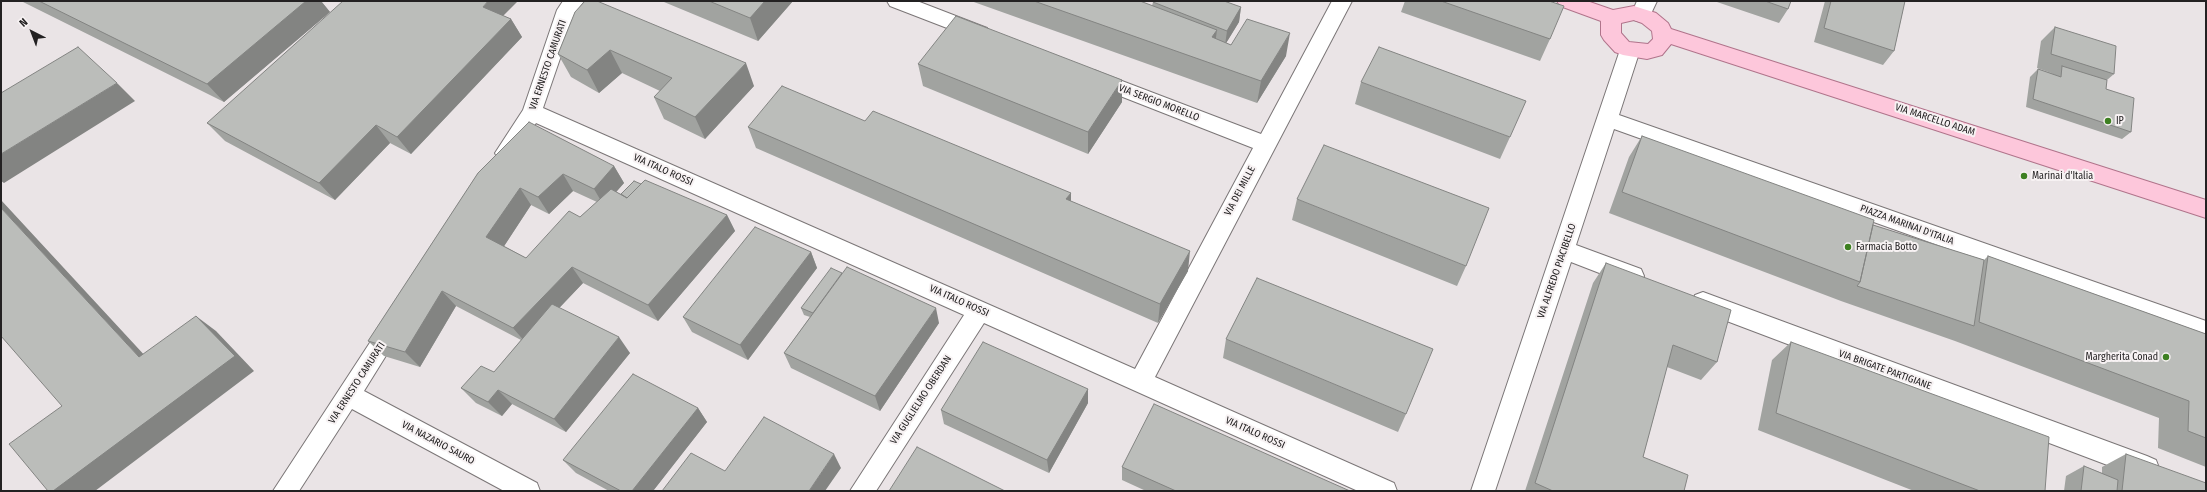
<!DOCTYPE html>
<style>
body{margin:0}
#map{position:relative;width:2207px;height:492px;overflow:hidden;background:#eae4e6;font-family:"Fira Sans Condensed",sans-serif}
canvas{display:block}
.frame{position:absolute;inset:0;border:2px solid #232122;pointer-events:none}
.north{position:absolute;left:12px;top:12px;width:40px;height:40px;-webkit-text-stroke:3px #f7f2f3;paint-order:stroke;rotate:318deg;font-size:11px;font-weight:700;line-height:16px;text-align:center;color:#232122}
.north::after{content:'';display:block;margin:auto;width:14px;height:18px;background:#232122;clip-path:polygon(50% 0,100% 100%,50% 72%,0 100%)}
</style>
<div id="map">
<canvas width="2207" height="492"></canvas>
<div class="frame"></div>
<div class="north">N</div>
</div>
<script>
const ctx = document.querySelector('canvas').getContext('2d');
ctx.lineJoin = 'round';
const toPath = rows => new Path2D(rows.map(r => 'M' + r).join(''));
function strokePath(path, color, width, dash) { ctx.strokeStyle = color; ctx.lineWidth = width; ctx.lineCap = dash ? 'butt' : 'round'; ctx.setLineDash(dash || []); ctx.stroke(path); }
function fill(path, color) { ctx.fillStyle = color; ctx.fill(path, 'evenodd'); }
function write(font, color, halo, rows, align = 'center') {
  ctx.font = font + ' "Fira Sans Condensed",sans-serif'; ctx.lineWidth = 4; ctx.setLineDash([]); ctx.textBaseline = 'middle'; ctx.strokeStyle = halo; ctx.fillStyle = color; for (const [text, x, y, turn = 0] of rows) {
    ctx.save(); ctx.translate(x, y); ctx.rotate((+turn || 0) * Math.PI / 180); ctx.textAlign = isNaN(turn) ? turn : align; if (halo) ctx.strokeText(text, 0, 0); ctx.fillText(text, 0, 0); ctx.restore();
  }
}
const minor = toPath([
 [563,1,584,1,576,12,543,108,1135,369,1253,148,1087,83,1084,78,1087,73,1094,70,1101,73,1261,134,1332,1,1352,1,1155,377,1394,483,1397,491,1358,491,984,323,876,491,850,491,964,315,536,123,512,159,505,161,498,159,495,153,523,110,557,10,563,1],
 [887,1,917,1,987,28,990,33,987,38,980,40,973,38,890,6,887,1],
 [1637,1,1657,1,1648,20,1641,22,1634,20,1631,15,1637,1],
 [1630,43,1637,45,1640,50,1619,115,2206,321,2206,341,1614,129,1576,245,1641,269,1644,276,1641,283,1633,286,1571,262,1495,491,1471,491,1620,50,1623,45,1630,43],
 [1703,292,2147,456,2156,460,2159,468,2156,476,2147,480,1695,309,1692,302,1695,295,1703,292],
 [394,315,402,318,405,325,364,391,537,483,540,491,504,491,352,409,299,491,273,491,386,318,394,315]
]);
const primary = toPath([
 [1557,1,1587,1,1613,10,1634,6,1656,13,1668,23,1671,29,2206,200,2206,218,1671,44,1662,55,1647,59,1623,55,1615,52,1604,40,1601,35,1601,21,1560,6,1557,1],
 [1634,20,1642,23,1652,31,1653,39,1648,44,1629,42,1621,33,1621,23,1634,20]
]);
strokePath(minor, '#7b7677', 2);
strokePath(primary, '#b0748b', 2);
fill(minor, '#fff');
fill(primary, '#fdc7db');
fill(toPath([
 [21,1,321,1,330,12,224,102],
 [663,1,793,1,758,41,664,2],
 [971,1,1140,1,1152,6,1153,2,1241,7,1239,22,1226,43,1231,45,1286,56,1257,103],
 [1405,1,1549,1,1550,39,1540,61,1401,12],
 [1714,1,1791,1,1788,9,1779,23],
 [1825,1,1905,1,1894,51,1883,65,1814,42],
 [575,12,754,86,705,139,664,119,654,97,660,91,622,73,599,93,571,77,558,54],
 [504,16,511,19,522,37,411,154,390,143,335,200,225,141,207,123],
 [2055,27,2114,74,2107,80,2106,89,2131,132,2122,139,2026,107,2030,77,2038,69,2054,74,2037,68,2041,41],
 [918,64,1122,102,1088,154,923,86],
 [1361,82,1510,137,1500,159,1355,104],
 [865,121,1071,193,1071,201,1188,271,1158,323,756,148,748,127],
 [1642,136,1873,225,1984,260,1988,256,2206,334,2206,467,2158,448,2159,418,1955,341,1841,301,1609,213,1629,157],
 [614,166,624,183,616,192,621,194,641,184,727,215,735,231,658,321,583,283,559,308,630,353,566,432,512,404,502,416,476,403,461,388,494,372,521,340,456,306,420,367,384,356,368,341,478,173],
 [573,191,597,202,580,217,526,258,504,246,531,205,549,214],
 [1297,199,1466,266,1457,286,1292,220],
 [811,252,817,268,748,360,692,332,683,317],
 [1606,263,1717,362,1701,380,1667,367,1643,457,1684,491,1525,491,1593,283],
 [801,308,939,323,880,411,791,368,784,353,810,317,804,315],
 [1226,339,1406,414,1398,432,1223,358],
 [1791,342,2045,491,1914,491,1758,430,1772,360],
 [1088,389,1088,403,1049,473,944,424,941,410],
 [698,408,707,422,653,491,609,491,576,473,563,460],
 [2126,454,2206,491,2064,491,2066,476,2084,466,2102,473,2102,467],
 [1122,467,1350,491,1146,491,1122,480]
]), '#a1a3a0');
fill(toPath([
 [306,1,321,1,330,12,224,102,207,84],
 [488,1,518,1,494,25,483,7],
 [765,1,793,1,758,41,750,18],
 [1241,7,1239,22,1225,45,1227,31],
 [511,19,522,37,411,154,397,137],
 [1217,30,1214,52,1212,37],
 [1290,33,1286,56,1257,103,1261,81],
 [610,50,622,73,599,93,587,70],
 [746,63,754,86,705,139,695,117],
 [1122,80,1122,102,1088,154,1088,132],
 [117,83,135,101,4,183,1,181,1,154],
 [376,125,390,143,335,200,319,183],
 [614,166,624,183,604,206,594,189],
 [563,174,573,191,549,214,538,197],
 [520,188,531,205,499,254,486,237],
 [1071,193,1071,214,1066,199],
 [1,200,160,372,139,357,1,208],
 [727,215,735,231,658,321,648,305],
 [1190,251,1188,271,1158,323,1160,304],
 [811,252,817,268,748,360,740,345],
 [572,267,583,283,526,343,513,328],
 [442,291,456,306,420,367,405,352],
 [936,308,939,323,880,411,875,396],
 [196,316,216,331,254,371,95,491,53,491],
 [619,337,630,353,566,432,554,419],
 [1088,389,1088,403,1049,473,1047,460],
 [498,390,512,404,502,416,488,402],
 [698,408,707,422,653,491,632,491],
 [834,454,841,468,825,491,809,491]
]), '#838482');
const building = toPath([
 [39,1,306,1,207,84,39,1],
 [343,1,488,1,483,7,511,19,397,137,376,125,319,183,207,123,343,1],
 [585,1,597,1,746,63,695,117,654,97,672,78,610,50,587,70,558,54,575,12,585,1],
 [709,1,765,1,750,18,709,1],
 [1034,1,1140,1,1217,30,1212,37,1231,45,1247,19,1290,33,1261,81,1034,1],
 [1153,1,1224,1,1241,7,1227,31,1153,2,1153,1],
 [1441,1,1549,1,1564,6,1550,39,1441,1],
 [1765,1,1791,1,1788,9,1765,1],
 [1831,1,1905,1,1894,51,1824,28,1831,1],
 [956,16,1122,80,1088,132,918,64,956,16],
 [2055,27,2116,46,2114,74,2051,54,2055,27],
 [78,47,117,83,1,154,1,93,78,47],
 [1379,47,1526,101,1510,137,1361,82,1379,47],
 [2062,66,2107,80,2106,89,2134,98,2131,132,2033,99,2038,69,2061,77,2062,66],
 [782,86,865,121,873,111,1071,193,1066,199,1190,251,1160,304,748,127,782,86],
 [529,122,614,166,594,189,563,174,538,197,520,188,486,237,526,258,569,211,580,217,611,189,627,198,645,180,727,215,648,305,572,267,513,328,442,291,405,352,368,341,478,173,529,122],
 [1642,136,1874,220,1860,282,1622,192,1642,136],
 [1324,145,1489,208,1466,266,1297,199,1324,145],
 [634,181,641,184,627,198,621,194,634,181],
 [1,208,139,357,196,316,235,356,53,491,48,491,9,444,62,406,1,336,1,208],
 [1873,225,1984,260,1974,326,1857,286,1860,282,1873,225],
 [755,227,811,252,740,345,683,317,755,227],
 [1988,256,2206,334,2206,438,2188,431,2189,401,1979,322,1988,256],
 [1606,263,1731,310,1717,362,1673,345,1643,457,1688,475,1684,491,1553,491,1535,483,1606,263],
 [847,267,936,308,875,396,784,353,847,267],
 [831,268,842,273,813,313,801,308,831,268],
 [1257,278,1433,349,1406,414,1226,339,1257,278],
 [552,304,619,337,554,419,498,390,488,402,461,388,481,366,494,372,552,304],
 [983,342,1088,389,1047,460,941,410,983,342],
 [1791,342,2049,437,2045,491,1980,491,1776,413,1791,342],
 [633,374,698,408,632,491,621,491,563,460,633,374],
 [1154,404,1350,491,1176,491,1122,467,1154,404],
 [764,417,834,454,809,491,662,491,691,453,725,471,764,417],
 [917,447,1005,491,889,491,917,447],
 [2126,454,2206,483,2206,491,2122,491,2126,454],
 [2084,466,2118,480,2117,491,2081,491,2084,466]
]);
fill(building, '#bbbdba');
strokePath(building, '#838482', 1);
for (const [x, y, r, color] of [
 [2108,121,4,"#3d8021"],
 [2024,176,4,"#3d8021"],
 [1848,247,4,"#3d8021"],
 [2166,357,4,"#3d8021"]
]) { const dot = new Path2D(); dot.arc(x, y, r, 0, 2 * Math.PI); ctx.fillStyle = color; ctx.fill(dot); strokePath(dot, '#f7f2f3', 1.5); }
write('10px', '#232122', '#f7f2f3', [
 ["VIA ERNESTO CAMURATI",548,65,-71],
 ["VIA SERGIO MORELLO",1159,103,21],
 ["VIA MARCELLO ADAM",1935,120,18],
 ["VIA ITALO ROSSI",663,170,24],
 ["VIA DEI MILLE",1240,191,-62],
 ["PIAZZA MARINAI D'ITALIA",1907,225,20],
 ["VIA ALFREDO PIACIBELLO",1557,271,-71],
 ["VIA ITALO ROSSI",959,301,24],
 ["VIA BRIGATE PARTIGIANE",1885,370,20],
 ["VIA ERNESTO CAMURATI",357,383,-57],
 ["VIA GUGLIELMO OBERDAN",921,400,-57],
 ["VIA ITALO ROSSI",1255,433,24],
 ["VIA NAZARIO SAURO",438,443,28]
]);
write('10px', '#232122', '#f7f2f3', [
 ["IP",2116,121],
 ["Marinai d'Italia",2032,176],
 ["Farmacia Botto",1856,247],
 ["Margherita Conad",2158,357,"right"]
], 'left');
</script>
